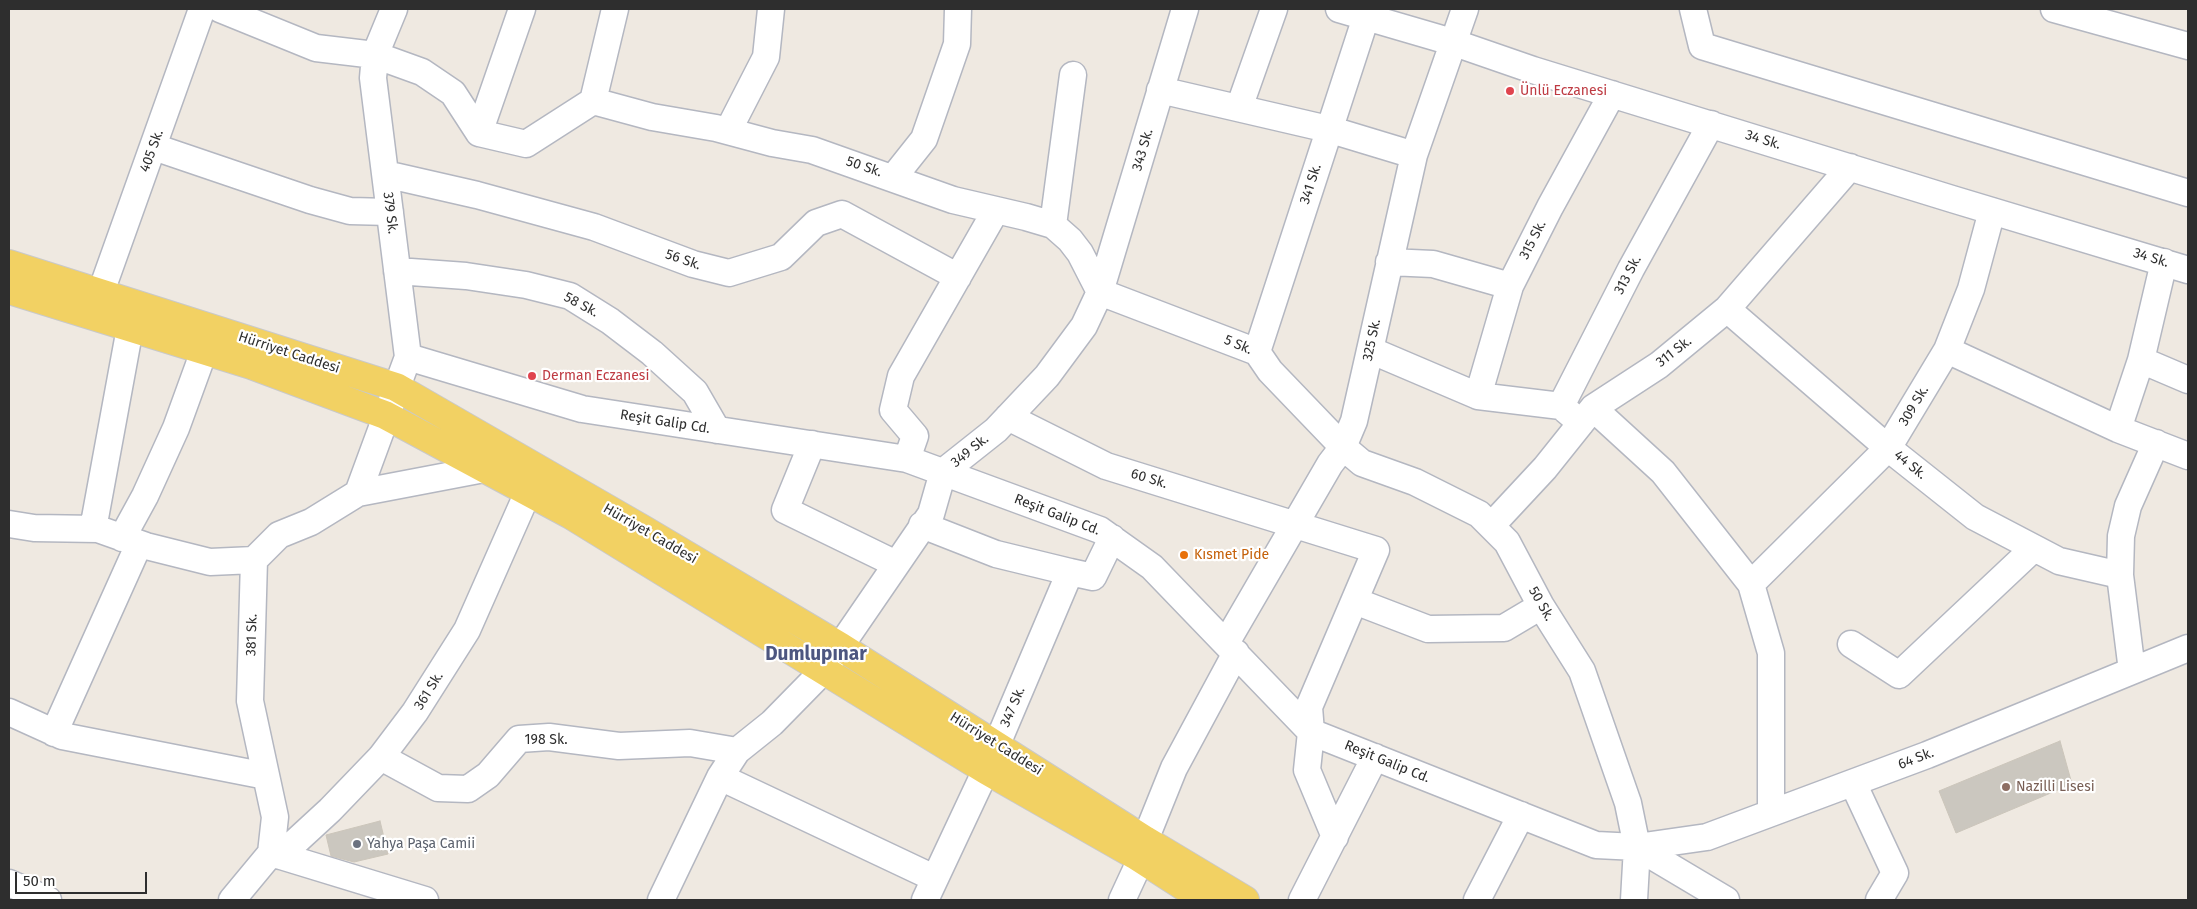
<!DOCTYPE html>
<meta charset="utf-8">
<style>
body{margin:0}
#map{position:relative;width:2197px;height:909px;overflow:hidden;background:#efe9e1;font-family:"Fira Sans",sans-serif}
canvas{display:block}
.frame{position:absolute;inset:0;border:10px solid #2e2e2e;pointer-events:none}
.scale{position:absolute;left:15px;top:872px;width:132px;height:22px;box-sizing:border-box;border:2px solid #2e2e2e;border-top:0;padding-left:6px;font-size:15px;line-height:18px;white-space:nowrap;color:#2e2e2e;-webkit-text-stroke:4px #fff;paint-order:stroke}
</style>
<div id="map">
<canvas width="2197" height="909"></canvas>
<div class="frame"></div>
<div class="scale">50 m</div>
</div>
<script>
const ctx = document.querySelector('canvas').getContext('2d');
ctx.lineJoin = 'round';
function fill(path, color) { ctx.fillStyle = color; ctx.fill(path, 'evenodd'); }
const toPath = rows => new Path2D(rows.map(r => 'M' + r).join(''));
function strokePath(path, color, width, dash) { ctx.strokeStyle = color; ctx.lineWidth = width; ctx.lineCap = dash ? 'butt' : 'round'; ctx.setLineDash(dash || []); ctx.stroke(path); }
function write(font, color, halo, rows, align = 'center') {
  ctx.font = font + ' "Fira Sans",sans-serif'; ctx.lineWidth = 4.5; ctx.setLineDash([]); ctx.textBaseline = 'middle'; ctx.strokeStyle = halo; ctx.fillStyle = color; for (const [text, x, y, turn = 0] of rows) {
    ctx.save(); ctx.translate(x, y); ctx.rotate((+turn || 0) * Math.PI / 180); ctx.textAlign = isNaN(turn) ? turn : align; if (halo) ctx.strokeText(text, 0, 0); ctx.fillText(text, 0, 0); ctx.restore();
  }
}
const building = toPath([
 [2060,741,2072,784,1956,833,1939,791,2060,741],
 [380,821,388,854,354,862,331,856,326,835,380,821]
]);
fill(building, '#cbc7bf');
strokePath(building, '#cbc5ba', 1);
const minor = toPath([
 [220,9,316,48,375,55,422,72,453,93,479,133,526,144,593,101],
 [1339,9,1452,42,1533,70,1952,199,2188,270],
 [1693,9,1702,46,2188,193],
 [2054,9,2188,46],
 [1160,90,1328,129,1414,155],
 [593,101,652,117,716,128,772,143,812,150,953,200,1026,217,1053,225,1070,240,1080,253,1100,292],
 [593,101,615,9],
 [1239,108,1274,9],
 [728,131,766,57,771,9],
 [479,133,522,9],
 [154,147,310,200,350,211,390,212],
 [385,174,477,195,594,227,693,264,729,273,781,257,816,223,842,214,958,277],
 [893,178,924,139,957,44,958,9],
 [1053,225,1073,75],
 [1389,262,1433,264,1510,286],
 [397,271,466,276,526,285,570,296,610,321,652,353,695,392,717,430],
 [101,292,202,9],
 [1100,292,1257,352,1270,371,1343,447,1362,463,1415,482,1479,514,1507,542,1541,606,1582,671,1628,803,1637,847,1634,900],
 [1727,309,1888,448,1975,517,2059,561,2120,575],
 [1370,350,1478,396,1561,406],
 [1947,350,2118,429,2188,456],
 [1257,352,1366,17],
 [408,357,582,409,907,459,1100,530,1152,567,1311,732,1596,845,1637,847,1726,900],
 [2141,360,2188,380],
 [1478,396,1510,286,1550,207,1612,94],
 [1593,408,1663,472,1751,584,1771,653,1771,813],
 [1008,417,1106,466,1376,550,1309,707,1311,732,1307,770,1335,837],
 [1581,423,1561,406,1631,269,1711,124],
 [2118,429,2141,360,2164,262],
 [812,444,785,510,896,564],
 [907,459,915,436,893,410,901,376,996,210],
 [358,493,484,469],
 [9,524,34,528,98,529,146,546,210,562,254,560],
 [922,525,996,554,1070,572],
 [1491,526,1545,468,1593,408,1659,365,1727,309,1850,167],
 [93,529,130,328],
 [122,538,145,496,176,428,204,351],
 [1751,584,1888,448,1947,350,1971,289,1992,211],
 [1355,601,1428,629,1504,628,1541,606],
 [1226,643,1330,464,1343,447,1354,421,1414,155,1465,9],
 [1851,644,1899,675,2034,548],
 [2132,671,2120,575,2121,536,2128,506,2156,443],
 [9,712,62,736,266,776],
 [54,733,139,544],
 [381,757,438,788,468,789,488,775,519,739,549,737,619,746,690,743,737,751],
 [720,777,934,878],
 [1853,783,1895,873,1879,900],
 [1637,847,1707,837,1927,755,2188,648],
 [271,853,425,900],
 [280,856,330,810,381,757,415,712,467,630,528,492],
 [9,883,48,900],
 [232,900,271,853,275,817,250,701,254,560,279,535,311,522,358,493,408,357,373,78,375,55,394,9],
 [661,900,720,777,737,751,772,723,824,670,931,514,943,472,996,430,1047,376,1084,326,1100,292,1185,9],
 [925,900,986,770,1070,572,1093,577,1112,538],
 [1122,900,1141,859,1145,840,1174,768,1236,653],
 [1302,900,1375,757],
 [1477,900,1521,815]
]);
const major = toPath([
 [9,264,396,387,644,530,841,647,1145,840,1245,900],
 [9,290,251,365,385,415,571,515,986,770,1135,855,1205,900]
]);
strokePath(minor, '#b4b7c1', 29);
strokePath(major, '#c9c9c9', 30);
strokePath(minor, '#fff', 26);
strokePath(major, '#f2d163', 28);
for (const [x, y, r, color] of [
 [1510,91,5,"#e0444e"],
 [532,376,5,"#e0444e"],
 [1184,555,5,"#e8710a"],
 [2006,787,5,"#8d6e63"],
 [357,844,5,"#6b7280"]
]) { const dot = new Path2D(); dot.arc(x, y, r, 0, 2 * Math.PI); ctx.fillStyle = color; ctx.fill(dot); strokePath(dot, '#fff', 2); }
write('14px', '#be3a42', '#fff', [
 ["Ünlü Eczanesi",1520,91],
 ["Derman Eczanesi",542,376]
], 'left');
write('14px', '#2e2e2e', '#fff', [
 ["34 Sk.",1763,140,17],
 ["343 Sk.",1143,150,-74],
 ["405 Sk.",152,151,-70],
 ["50 Sk.",864,167,19],
 ["341 Sk.",1311,184,-72],
 ["379 Sk.",390,213,83],
 ["315 Sk.",1533,240,-63],
 ["34 Sk.",2151,258,17],
 ["56 Sk.",683,260,19],
 ["313 Sk.",1628,275,-62],
 ["58 Sk.",581,305,28],
 ["325 Sk.",1372,340,-78],
 ["5 Sk.",1238,345,23],
 ["311 Sk.",1674,352,-38],
 ["Hürriyet Caddesi",289,353,18],
 ["309 Sk.",1914,406,-59],
 ["Reşit Galip Cd.",665,422,9],
 ["349 Sk.",970,451,-39],
 ["44 Sk.",1910,465,39],
 ["60 Sk.",1149,479,17],
 ["Reşit Galip Cd.",1057,515,21],
 ["Hürriyet Caddesi",650,534,30],
 ["50 Sk.",1541,604,60],
 ["381 Sk.",252,635,-88],
 ["361 Sk.",429,691,-58],
 ["347 Sk.",1013,707,-67],
 ["198 Sk.",546,740],
 ["Hürriyet Caddesi",996,744,32],
 ["64 Sk.",1916,759,-21],
 ["Reşit Galip Cd.",1387,762,22]
]);
write('14px', '#c56008', '#fff', [
 ["Kısmet Pide",1194,555]
], 'left');
write('14px', '#785e54', '#fff', [
 ["Nazilli Lisesi",2016,787]
], 'left');
write('14px', '#5b616d', '#fff', [
 ["Yahya Paşa Camii",367,844]
], 'left');
write('bold 19px', '#4d5680', '#fff', [
 ["Dumlupınar",816,655]
]);
</script>
